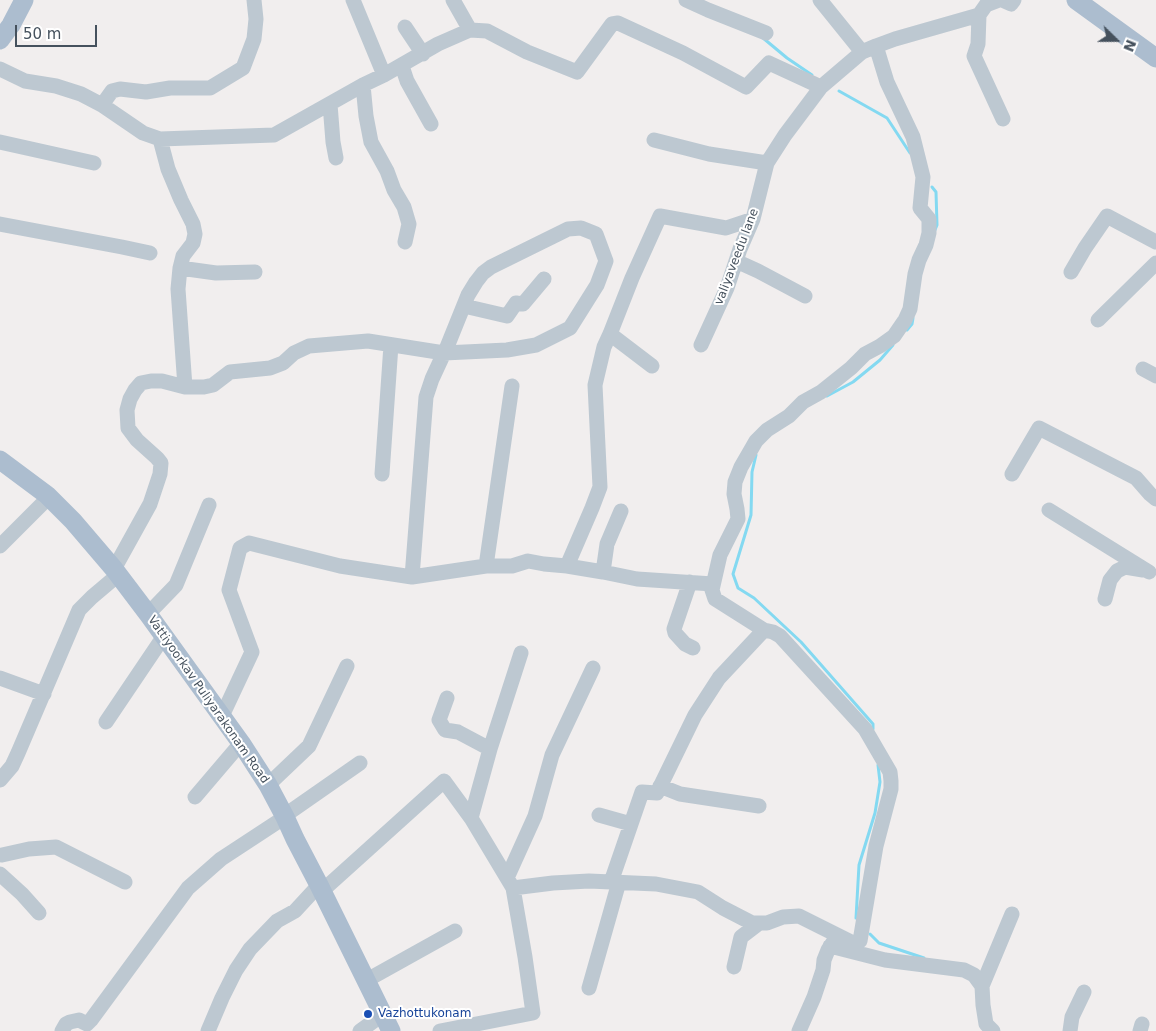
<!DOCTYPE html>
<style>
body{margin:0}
#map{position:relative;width:1156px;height:1031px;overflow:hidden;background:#f1eeee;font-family:"DejaVu Sans",sans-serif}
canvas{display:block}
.north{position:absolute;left:1091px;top:15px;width:50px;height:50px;-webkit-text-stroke:4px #fff;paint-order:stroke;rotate:112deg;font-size:14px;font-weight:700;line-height:20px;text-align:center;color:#45515d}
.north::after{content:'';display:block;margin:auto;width:18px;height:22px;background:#45515d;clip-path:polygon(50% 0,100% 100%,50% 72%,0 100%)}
.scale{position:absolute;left:15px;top:25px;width:82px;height:22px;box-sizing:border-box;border:2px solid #45515d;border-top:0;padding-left:6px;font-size:15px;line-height:18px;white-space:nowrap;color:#45515d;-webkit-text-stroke:4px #fff;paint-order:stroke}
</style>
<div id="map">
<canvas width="1156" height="1031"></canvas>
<div class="north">N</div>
<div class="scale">50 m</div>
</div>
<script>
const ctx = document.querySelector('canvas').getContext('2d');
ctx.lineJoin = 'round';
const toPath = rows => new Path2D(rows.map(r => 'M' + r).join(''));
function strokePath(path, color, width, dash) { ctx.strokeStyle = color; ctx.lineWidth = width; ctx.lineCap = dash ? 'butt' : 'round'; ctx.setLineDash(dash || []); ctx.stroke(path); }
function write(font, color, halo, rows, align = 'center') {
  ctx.font = font + ' "DejaVu Sans",sans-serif'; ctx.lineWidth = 4; ctx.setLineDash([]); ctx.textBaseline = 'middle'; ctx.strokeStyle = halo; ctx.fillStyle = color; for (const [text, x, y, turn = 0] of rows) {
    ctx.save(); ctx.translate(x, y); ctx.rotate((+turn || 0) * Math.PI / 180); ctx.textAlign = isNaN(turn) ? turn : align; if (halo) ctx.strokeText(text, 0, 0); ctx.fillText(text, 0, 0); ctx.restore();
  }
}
strokePath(toPath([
 [763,38,787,58,812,75],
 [839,91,887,118,910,153],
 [932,187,936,192,937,225,935,230],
 [907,330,912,324,913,318],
 [827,396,853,382,880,360,893,345],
 [756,455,752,472,751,515,733,574,738,588,754,598,801,642,873,724,873,729],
 [856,918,859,865,875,813,880,782,878,765],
 [870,934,879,943,924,958]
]), '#84d9f1', 3);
strokePath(toPath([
 [353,0,384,75],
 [453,0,470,30],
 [686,0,708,10,766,33],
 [820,0,862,52],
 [1002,0,1011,4,1014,0],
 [979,15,978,44,974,56,1003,119],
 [405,27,423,54],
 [402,66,407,81,431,124],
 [0,69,25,81,56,86,81,94,102,105,143,133,160,139,168,169,181,200,193,224,195,234,193,243,183,256,180,268,178,289,185,387,204,387,213,385,230,372,270,368,283,363,294,353,309,346,368,341,444,353,507,350,536,345,570,328,597,285,606,261,596,234,581,228,568,229,491,267,483,273,476,282,468,295,447,347,444,353,432,379,426,397,412,577],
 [363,85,366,116,371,142,387,171,394,190,404,207,409,224,405,242],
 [330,104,333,142,336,158],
 [102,105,112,91,120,89,146,92,170,88,210,88,243,68,254,39,256,19,254,0],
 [160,139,274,135,363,85,384,75,438,44,470,30,487,31,527,52,577,72,612,24,618,23,683,53,746,87,769,63,821,87],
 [654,140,709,154,767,163],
 [0,142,94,163],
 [0,224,122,247,150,253],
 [736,261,758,271,805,296],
 [180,268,216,273,255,272],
 [1071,272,1085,248,1107,216,1156,242],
 [464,306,507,316,516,303,523,304,544,279],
 [1098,320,1156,263],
 [610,334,652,366],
 [701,345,727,288,740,249,753,219,767,163,785,135,821,87,862,52,876,46,895,39,979,15,986,5,999,0],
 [1143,369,1156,376],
 [382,474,391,345],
 [1012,474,1039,428,1136,478,1150,494,1156,499],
 [1049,510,1149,572],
 [0,546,49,497],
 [486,566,512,386],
 [567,566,592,508,600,487,595,385,604,347,610,334,632,278,660,216,726,228,753,219],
 [114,569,150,504,160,474,161,463,157,458,137,440,128,428,127,410,130,399,135,390,141,383,151,381,162,381,185,387],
 [603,572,607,544,621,511],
 [690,582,674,629,675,633,685,644,693,648],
 [1105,599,1110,580,1117,571,1125,567,1143,570],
 [148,614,176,585,209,505],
 [0,678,44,694],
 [447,698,439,720,445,730,458,732,490,749],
 [222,716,252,652,229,590,240,548,249,543,340,566,412,577,486,566,512,566,528,561,544,564,567,566,603,572,637,579,713,584],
 [106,722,164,636],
 [0,780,12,766,18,753,79,610,92,597,118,575],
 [268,785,309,746,347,666],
 [660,786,680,794,759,806],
 [195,797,241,743],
 [599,815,631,824],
 [284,816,360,763],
 [2,855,29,849,56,847,125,882],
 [0,874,22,894,39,913],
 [507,878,535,816,552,755,593,668],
 [611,882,642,792,657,793,695,715,719,678,764,630,715,599,712,590,720,555,738,519,737,509,734,494,735,482,741,467,756,441,767,430,789,416,803,402,821,392,851,368,865,354,880,346,894,336,905,320,910,309,915,274,919,260,926,245,929,233,929,219,920,208,923,177,913,137,887,82,876,46],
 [513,888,471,818,490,749,521,653],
 [322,891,444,781,471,818],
 [830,946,885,960,964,970,974,975,982,986,983,1005,986,1024,993,1031],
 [734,967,741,937,758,924],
 [367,980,455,931],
 [982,986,1012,914],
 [589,988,619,882],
 [62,1031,66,1024,70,1022,79,1020,87,1024,91,1020,188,888,221,859,285,817],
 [208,1031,222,998,236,970,250,949,277,921,295,911,319,885],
 [360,1031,382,1015],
 [440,1031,533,1013,525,957,513,888,553,883,589,881,656,884,698,892,723,908,752,923,767,923,783,917,799,916,855,944,860,941,876,846,891,789,891,781,890,772,865,729,780,636,773,632,764,630],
 [799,1031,814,997,823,970,824,960,828,950,836,938],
 [1070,1031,1072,1017,1084,992],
 [1140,1031,1142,1024]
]), '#bdc8d1', 15);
strokePath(toPath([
 [1076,0,1156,58],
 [0,40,11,25,24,0],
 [0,460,47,495,73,521,114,569,148,614,241,743,268,785,285,817,295,839,319,885,391,1031]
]), '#acbdcf', 19);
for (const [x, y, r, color] of [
 [368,1014,5,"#1a4fb4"]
]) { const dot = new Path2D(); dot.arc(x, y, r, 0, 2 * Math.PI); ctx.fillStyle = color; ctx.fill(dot); strokePath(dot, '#fff', 2); }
write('12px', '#45515d', '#fff', [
 ["valiyaveedu lane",737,257,-69],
 ["Vattiyoorkav Puliyarakonam Road",208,700,55]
]);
write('12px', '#164399', '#fff', [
 ["Vazhottukonam",378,1014]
], 'left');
</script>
